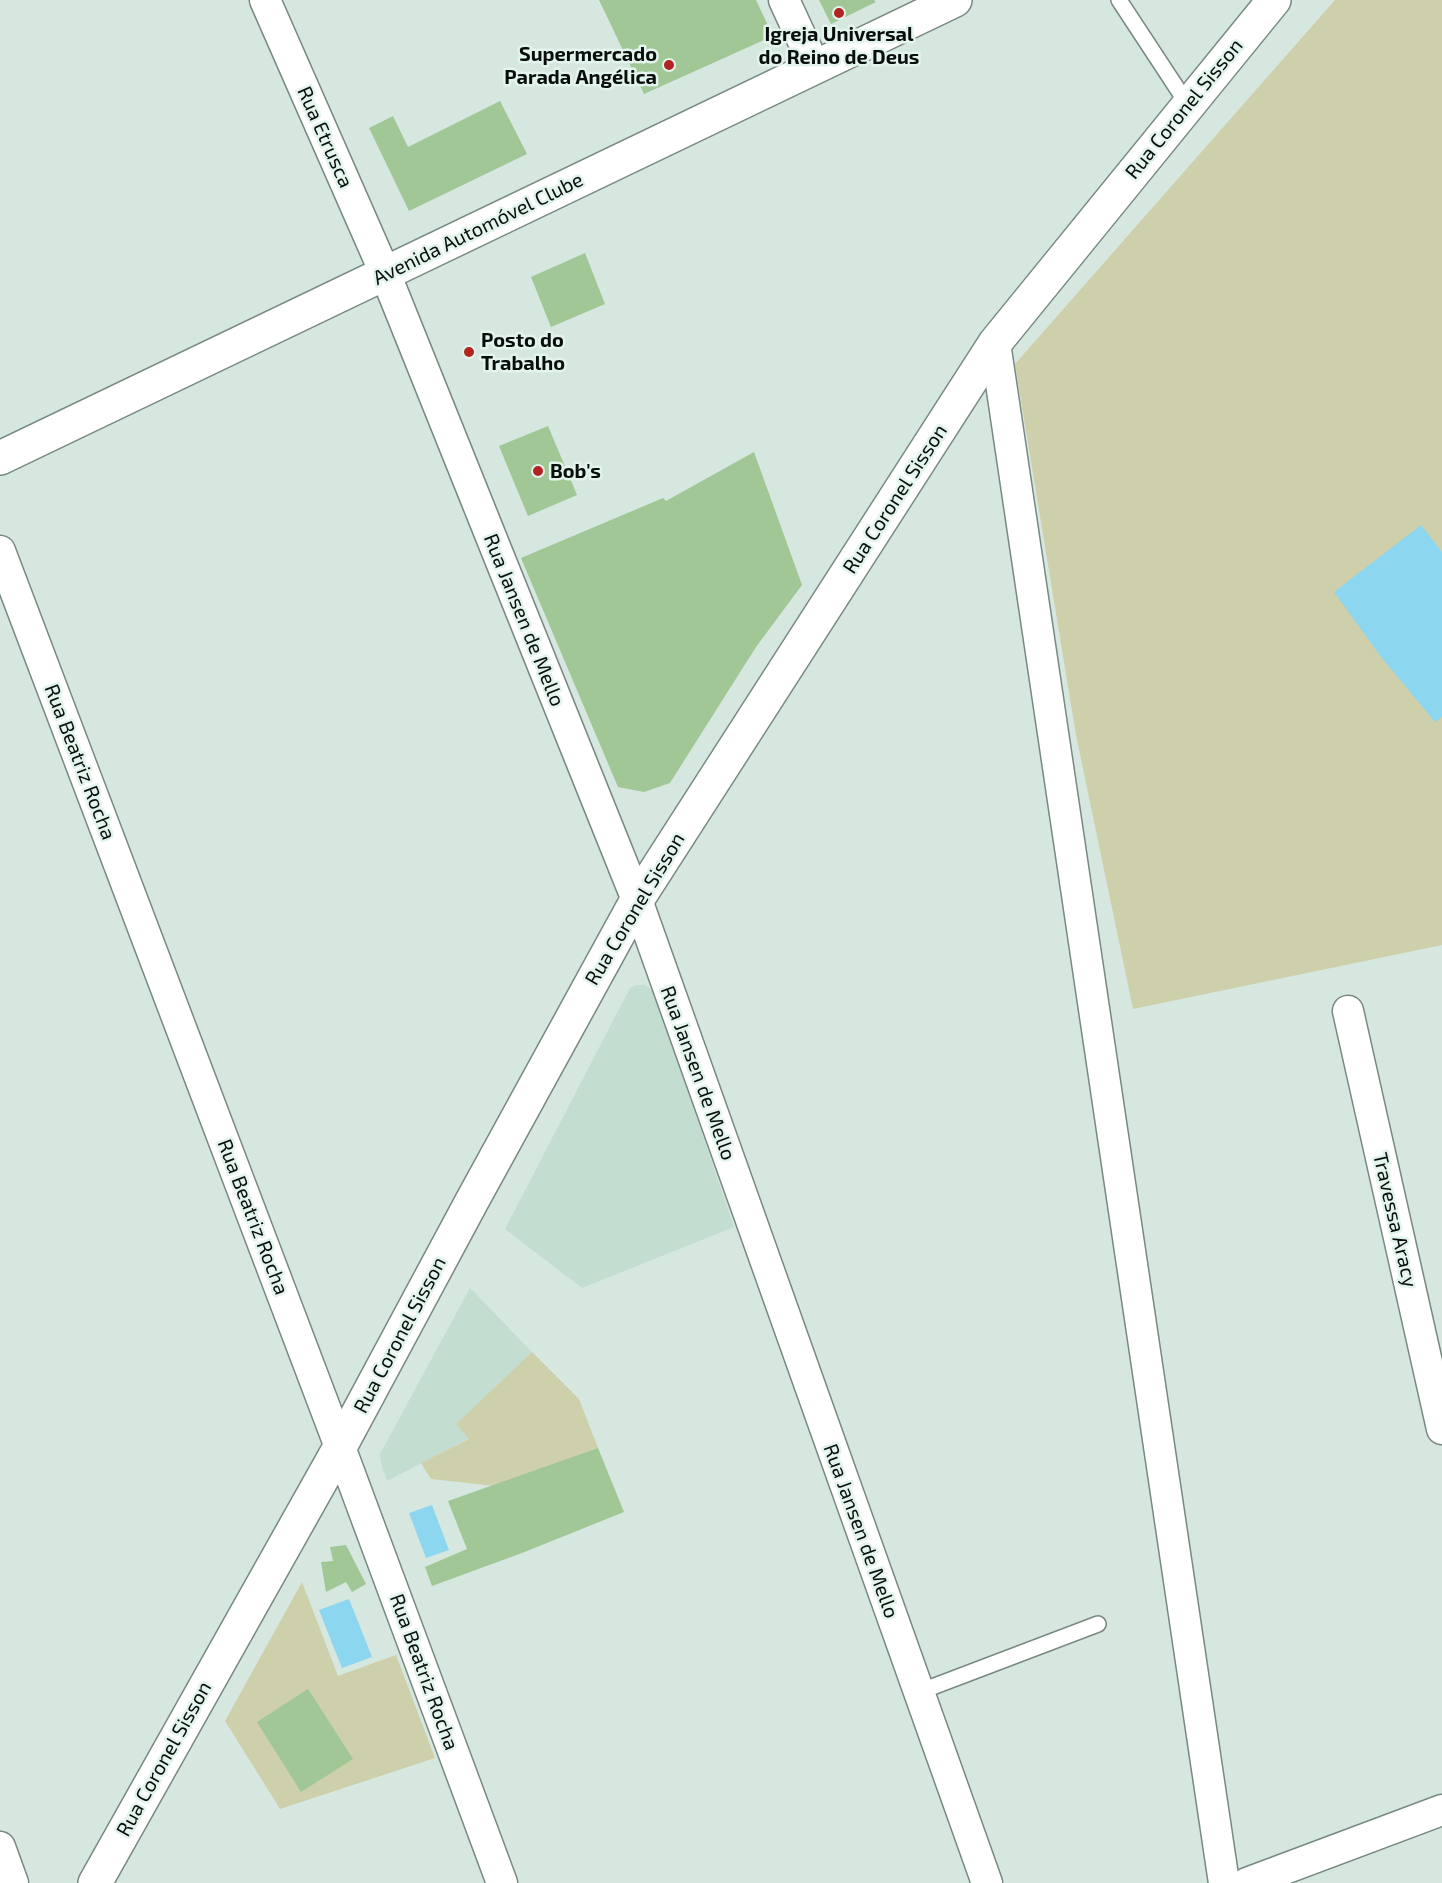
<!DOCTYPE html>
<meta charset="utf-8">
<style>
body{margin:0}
canvas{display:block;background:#d5e7df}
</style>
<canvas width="1442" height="1883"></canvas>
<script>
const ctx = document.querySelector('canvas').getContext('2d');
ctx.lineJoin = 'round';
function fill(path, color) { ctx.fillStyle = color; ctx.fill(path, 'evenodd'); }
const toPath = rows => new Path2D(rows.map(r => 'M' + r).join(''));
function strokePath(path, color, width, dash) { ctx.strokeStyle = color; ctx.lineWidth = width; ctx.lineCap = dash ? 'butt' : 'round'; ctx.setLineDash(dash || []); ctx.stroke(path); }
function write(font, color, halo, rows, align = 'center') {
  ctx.font = font + ' "Exo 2",sans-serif'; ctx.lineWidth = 5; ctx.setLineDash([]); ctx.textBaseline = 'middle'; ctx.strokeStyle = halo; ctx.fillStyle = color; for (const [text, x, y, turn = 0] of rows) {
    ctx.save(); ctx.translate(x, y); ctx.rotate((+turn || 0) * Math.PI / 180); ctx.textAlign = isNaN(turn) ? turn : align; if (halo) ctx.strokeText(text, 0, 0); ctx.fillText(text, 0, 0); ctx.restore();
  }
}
fill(toPath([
 [636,985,645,985,654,992,734,1227,582,1288,505,1229,630,988],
 [470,1288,532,1352,456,1424,470,1438,387,1481,382,1467,380,1454]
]), '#c3ddd1');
fill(toPath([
 [1335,0,1442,0,1442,945,1133,1009,1076,735,1015,364],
 [532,1352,579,1399,598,1448,495,1486,431,1479,421,1463,469,1439,456,1424],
 [302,1582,338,1676,396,1655,435,1758,280,1809,225,1721]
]), '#cdd0aa');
fill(toPath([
 [1421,525,1442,552,1442,717,1435,722,1381,657,1334,592],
 [432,1505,449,1550,426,1558,409,1513],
 [349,1599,372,1657,342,1668,319,1610]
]), '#8dd6ef');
fill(toPath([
 [599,0,756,0,773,36,644,94],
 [819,0,874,0,876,2,831,24],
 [500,101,527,154,409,211,369,128,393,116,408,147],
 [585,253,605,304,551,327,531,277],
 [548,426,577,495,528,516,499,446],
 [754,452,802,585,756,647,670,783,644,792,618,787,521,558,663,498,666,501],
 [598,1448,624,1512,522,1553,432,1586,425,1567,467,1549,448,1501],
 [346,1545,366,1584,352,1592,346,1582,326,1592,321,1562,333,1561,330,1547],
 [308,1689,353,1759,301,1792,257,1722]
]), '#a0c795');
const lane = toPath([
 [1119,0,1188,105],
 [919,1692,1098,1624]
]);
const street = toPath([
 [265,0,385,273,637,900,987,1883],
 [784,0,815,67],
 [995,343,1224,1883],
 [0,551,340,1447,502,1883],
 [1348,1011,1442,1429],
 [0,1847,13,1883],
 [1247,1883,1442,1810]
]);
const secondary = toPath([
 [0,458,955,0],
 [95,1883,340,1447,472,1201,637,900,995,343,1274,0]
]);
strokePath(lane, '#788981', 18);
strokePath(street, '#788981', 33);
strokePath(secondary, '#788981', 36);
strokePath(lane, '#fff', 15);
strokePath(street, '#fff', 30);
strokePath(secondary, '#fff', 33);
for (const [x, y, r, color] of [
 [839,13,6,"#b32321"],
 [669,65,6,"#b32321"],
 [469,352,6,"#b32321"],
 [538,471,6,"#b32321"]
]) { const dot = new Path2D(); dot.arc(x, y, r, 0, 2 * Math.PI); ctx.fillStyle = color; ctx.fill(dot); strokePath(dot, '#e3f4ec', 2); }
write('bold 20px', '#080e0c', '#e3f4ec', [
 ["Igreja Universal",839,34,"center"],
 ["do Reino de Deus",839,57,"center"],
 ["Supermercado",657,54,"right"],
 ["Parada Angélica",657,77,"right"],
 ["Posto do",481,340],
 ["Trabalho",481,363],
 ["Bob's",550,471]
], 'left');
write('20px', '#080e0c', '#e3f4ec', [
 ["Rua Coronel Sisson",1184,109,-51],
 ["Rua Etrusca",325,137,66],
 ["Avenida Automóvel Clube",478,229,-26],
 ["Rua Coronel Sisson",895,499,-57],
 ["Rua Jansen de Mello",524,620,68],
 ["Rua Beatriz Rocha",80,762,69],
 ["Rua Coronel Sisson",635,909,-59],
 ["Rua Jansen de Mello",698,1073,70],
 ["Rua Beatriz Rocha",253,1217,69],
 ["Travessa Aracy",1395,1220,77],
 ["Rua Coronel Sisson",400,1335,-62],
 ["Rua Jansen de Mello",861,1531,70],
 ["Rua Beatriz Rocha",424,1672,70],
 ["Rua Coronel Sisson",164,1759,-61]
]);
</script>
